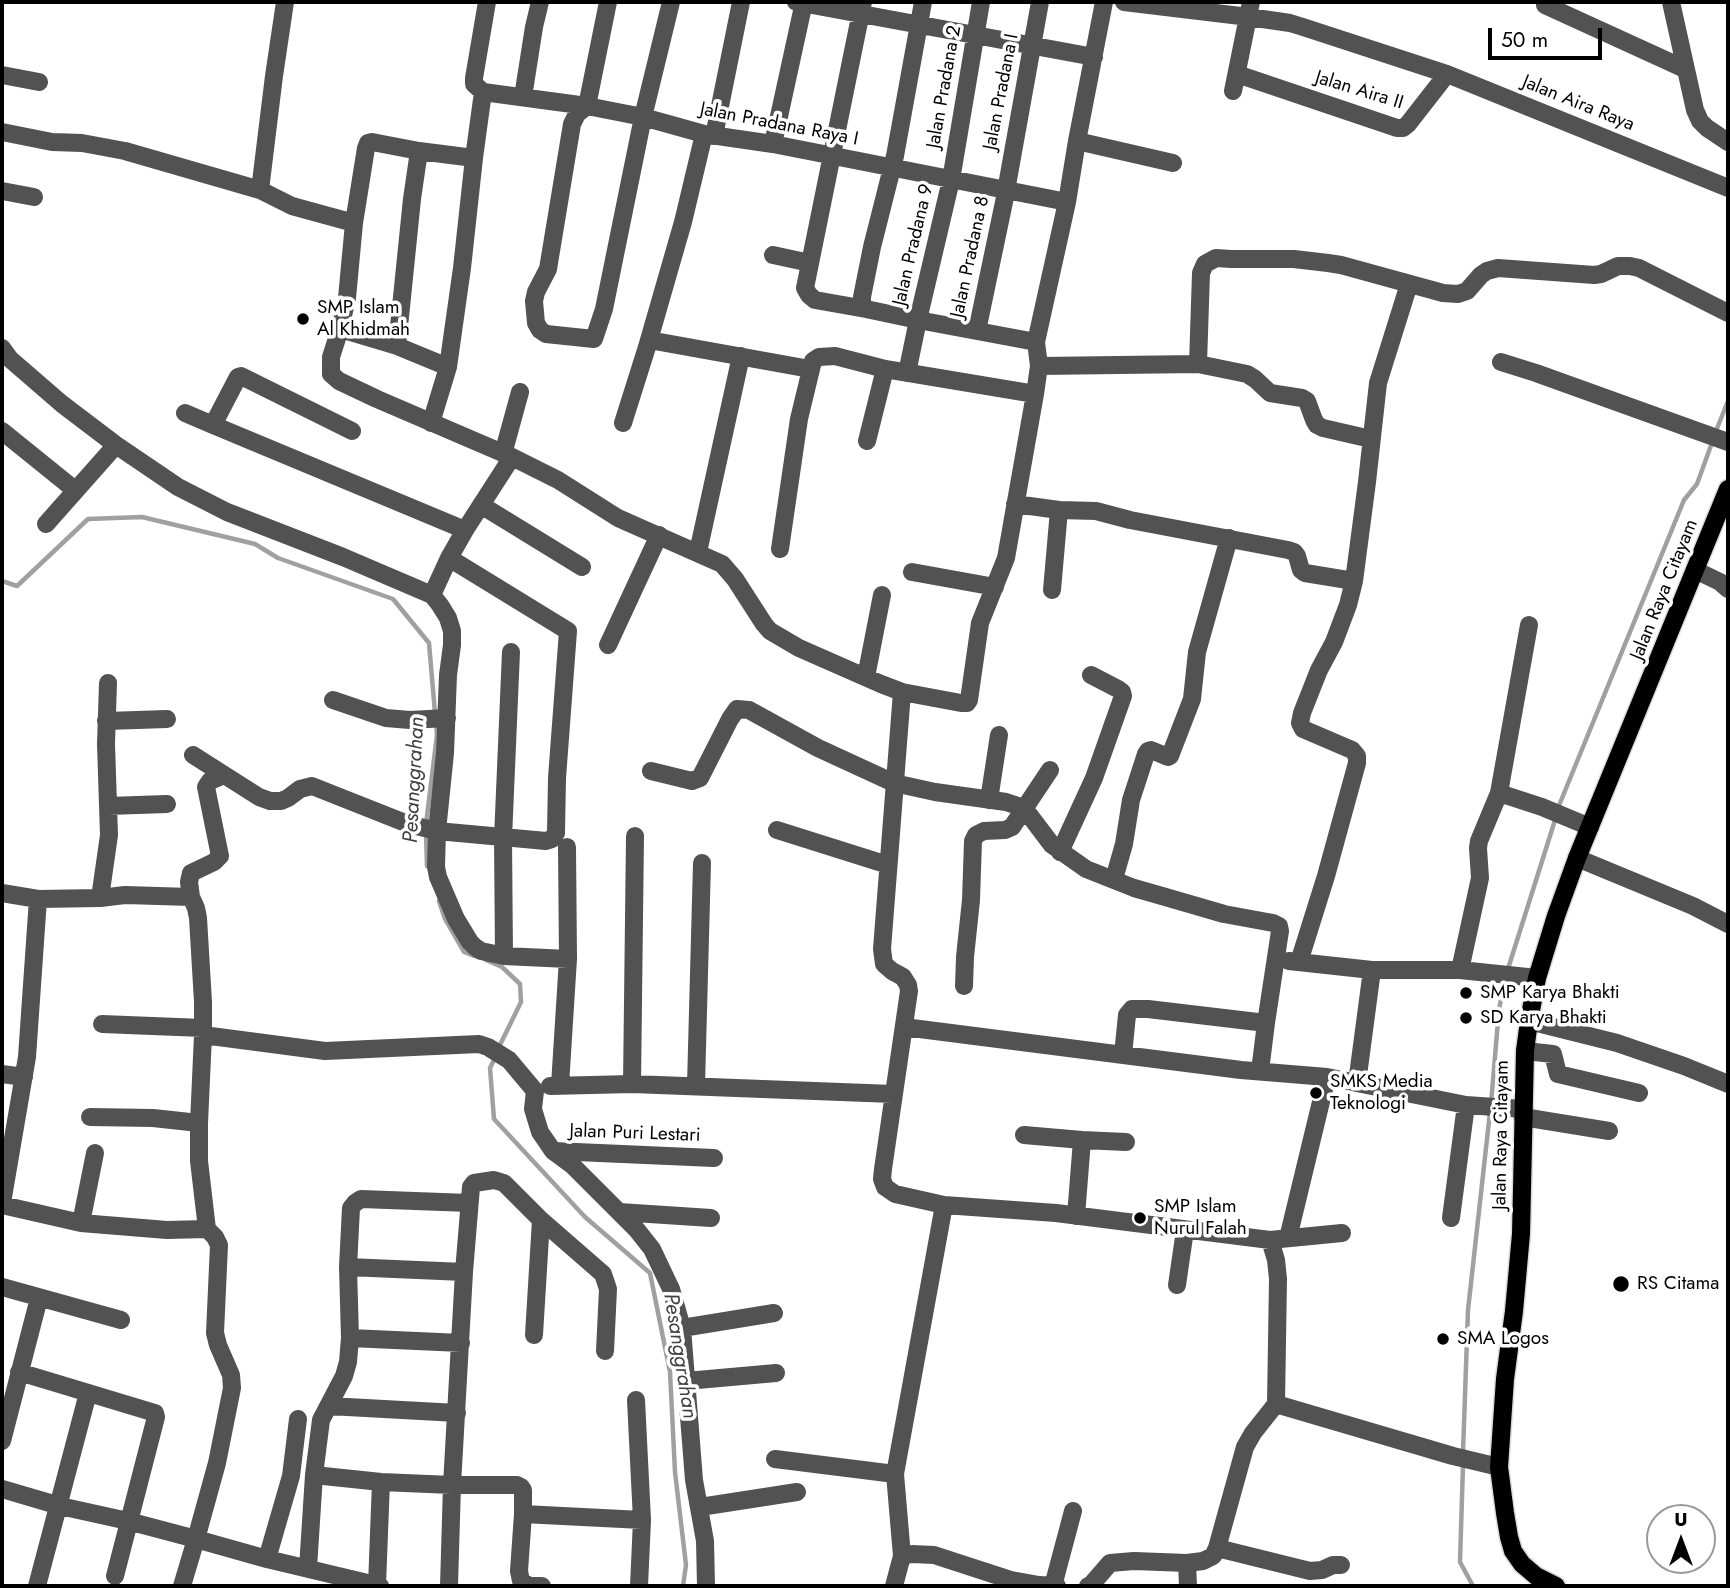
<!DOCTYPE html>
<style>
body{margin:0}
#map{position:relative;width:1730px;height:1588px;overflow:hidden;background:#fff;font-family:Jost,sans-serif}
canvas{display:block}
.frame{position:absolute;inset:0;border:4px solid #000;pointer-events:none}
.north{position:absolute;left:1646px;top:1504px;width:70px;height:70px;box-sizing:border-box;background:#fff;border:2px solid #999;border-radius:50%;rotate:0deg;font-size:19px;font-weight:700;line-height:28px;text-align:center;color:#000}
.north::after{content:'';display:block;margin:auto;width:24px;height:32px;background:#000;clip-path:polygon(50% 0,100% 100%,50% 72%,0 100%)}
.scale{position:absolute;left:1488px;top:28px;width:114px;height:32px;box-sizing:border-box;border:4px solid #000;border-top:0;padding-left:9px;font-size:21px;line-height:24px;white-space:nowrap;color:#000;-webkit-text-stroke:5px #fff;paint-order:stroke}
</style>
<div id="map">
<canvas width="1730" height="1588"></canvas>
<div class="frame"></div>
<div class="north">U</div>
<div class="scale">50 m</div>
</div>
<script>
const ctx = document.querySelector('canvas').getContext('2d');
ctx.lineJoin = 'round';
const toPath = rows => new Path2D(rows.map(r => 'M' + r).join(''));
function strokePath(path, color, width, dash) { ctx.strokeStyle = color; ctx.lineWidth = width; ctx.lineCap = dash ? 'butt' : 'round'; ctx.setLineDash(dash || []); ctx.stroke(path); }
function write(font, color, halo, rows, align = 'center') {
  ctx.font = font + ' Jost,sans-serif'; ctx.lineWidth = 7; ctx.setLineDash([]); ctx.textBaseline = 'middle'; ctx.strokeStyle = halo; ctx.fillStyle = color; for (const [text, x, y, turn = 0] of rows) {
    ctx.save(); ctx.translate(x, y); ctx.rotate((+turn || 0) * Math.PI / 180); ctx.textAlign = isNaN(turn) ? turn : align; if (halo) ctx.strokeText(text, 0, 0); ctx.fillText(text, 0, 0); ctx.restore();
  }
}
strokePath(toPath([
 [1716,431,1728,401],
 [2,581,17,586,88,519,142,517,255,544,278,558,393,599,429,643,435,713],
 [1558,808,1684,500,1697,484,1713,440],
 [426,824,437,735,436,722],
 [426,833,427,866],
 [439,901,445,919,464,952,474,956],
 [486,960,502,967,520,984,521,1002,498,1049],
 [1507,972,1556,817],
 [495,1058,490,1068,494,1119,585,1217,650,1273,670,1372,675,1472,686,1565,683,1586],
 [1491,1104,1499,1009,1505,981],
 [1463,1452,1468,1310,1490,1112],
 [1463,1465,1460,1562,1473,1586]
]), '#a0a0a0', 4.5);
const major = toPath([
 [1556,1586,1536,1576,1522,1564,1513,1551,1509,1537,1505,1513,1499,1467,1505,1379,1514,1311,1521,1234,1525,1051,1529,1021,1537,978,1556,916,1577,858,1728,489]
]);
strokePath(major, '#dbdbdb', 21);
strokePath(toPath([
 [285,2,274,76,260,190,292,206,354,223,347,298,340,329,331,357,331,374,339,381,377,399,512,457,558,480,618,518,722,564,735,579,764,624,770,631,799,648,881,684,902,692,961,703,967,703,969,700,980,623,1006,558,1035,394,1039,366,1036,342,1067,202,1077,141,1104,2],
 [608,2,587,106,577,114,572,124,548,269,536,292,534,301,536,323,540,330,546,334,594,339,604,309,643,117,671,2],
 [796,2,1094,57],
 [863,2,805,288,809,295,815,300,866,309],
 [923,2,895,156,872,247,862,297,862,304,866,309,918,320,951,180,981,2],
 [1124,2,1249,17,1290,23,1303,27,1447,74,1728,188],
 [1671,2,1695,110,1700,121,1707,128,1728,142],
 [1545,5,1685,69],
 [1237,74,1397,128,1403,128,1408,124,1447,74],
 [2,75,39,82],
 [1233,91,1251,2],
 [483,92,587,106,643,117,704,134,773,144,1067,202],
 [483,92,474,84,474,78,487,2],
 [523,97,534,27,540,2],
 [2,132,52,142,82,143,125,151,260,190],
 [714,136,741,2],
 [1077,141,1173,163],
 [773,144,804,2],
 [2,191,34,197],
 [354,223,366,148,368,143,372,142,419,151],
 [773,255,810,263],
 [340,329,397,346,448,367,431,423],
 [977,331,1004,202,1040,2],
 [649,340,810,369],
 [397,346,412,199,419,151,474,158,483,92],
 [2,348,10,359,62,404,116,445,178,487,227,512,343,557,432,595,440,605,448,618,452,631,452,645,448,675,445,753,437,831,436,867,438,877,456,919,470,942,475,947,481,951,504,956,568,959,560,1085],
 [1501,362,1536,373,1728,442],
 [1198,364,1201,273,1205,264,1216,258,1231,259,1294,259,1328,263,1341,265,1443,293,1458,294,1467,291,1481,275,1487,271,1498,268,1594,275,1601,274,1618,266,1630,266,1639,268,1728,313],
 [1039,366,1198,364,1247,374,1255,379,1270,393,1302,398,1307,401,1314,420,1317,425,1323,428,1371,439],
 [448,367,462,268,474,158],
 [907,373,918,320,1036,342],
 [185,413,213,425],
 [623,423,647,347,683,222,704,134],
 [2,431,75,490],
 [352,431,241,376,238,377,213,425,465,530],
 [867,441,885,369,1035,394],
 [503,454,520,392],
 [1015,504,1059,510,1096,511,1130,520,1288,550,1294,552,1297,556,1301,570,1305,573,1354,581],
 [481,505,582,567],
 [46,524,116,445],
 [780,549,799,419,813,361,819,357,835,356,885,369],
 [698,552,741,356],
 [1695,570,1720,582,1728,589],
 [912,572,995,587],
 [1052,590,1059,510],
 [432,595,449,558,465,530,512,457],
 [608,645,659,535],
 [866,677,882,595],
 [902,692,882,949,884,964,892,971,903,977,908,985,909,991,883,1169,882,1179,885,1187,895,1194,944,1205,1056,1213,1270,1240,1342,1233],
 [333,700,386,718,410,720,447,718],
 [106,721,167,719],
 [193,755,259,797,270,801,281,801,288,798,300,789,312,786,408,824,437,831,546,841,552,839,556,833,557,778,568,631,449,558],
 [651,771,692,781,700,778,730,719,737,709,749,710,818,748,894,783,935,792,1006,802,1024,808,1052,845,1086,869,1134,888,1162,896,1224,914,1273,923,1279,926,1280,931,1266,1023,1260,1071],
 [1499,793,1542,807,1590,827],
 [989,800,999,735],
 [108,806,167,804],
 [777,830,888,865],
 [567,847,568,959],
 [1060,852,1094,778,1123,696,1122,692,1118,689,1091,675],
 [1577,858,1693,906,1728,924],
 [1114,879,1124,844,1131,800,1146,754,1148,751,1151,750,1168,757,1170,756,1192,699,1197,652,1229,538],
 [2,893,38,899,100,898,125,895,191,897,196,908,198,918,203,1002,203,1035,199,1123,199,1161,207,1229],
 [191,897,189,882,191,873,214,862,220,856,206,787,210,781,224,775],
 [100,898,109,835,106,744,108,683],
 [504,956,503,838,511,652],
 [1289,961,1372,970,1460,970,1537,978],
 [1299,962,1326,876,1357,763,1357,756,1352,750,1303,729,1300,723,1302,713,1319,670,1334,642,1348,605,1354,581,1367,482,1378,383,1409,284],
 [1460,970,1480,878,1478,848,1479,841,1499,793,1529,625],
 [964,986,965,957,971,900,973,841,976,835,984,831,1005,830,1012,827,1050,770],
 [1529,1021,1617,1043,1684,1066,1728,1084],
 [102,1024,203,1028],
 [904,1027,1241,1070,1327,1077,1466,1105,1523,1109],
 [203,1035,325,1051,479,1044,488,1047,509,1060,535,1091,533,1109,540,1132,553,1151,572,1165,637,1230,652,1249,671,1289,682,1328,694,1480,705,1541,706,1586],
 [1525,1051,1553,1054,1558,1074,1639,1093],
 [1123,1055,1127,1015,1132,1009,1148,1009,1266,1023],
 [2,1074,24,1077],
 [1357,1083,1372,970],
 [632,1084,635,836],
 [696,1085,702,863],
 [550,1086,632,1084,893,1094],
 [90,1117,153,1118,199,1123],
 [1523,1117,1609,1131],
 [1024,1135,1082,1140,1076,1216],
 [1082,1140,1126,1142],
 [553,1151,714,1158],
 [2,1203,27,1057,38,899],
 [2,1205,81,1223,167,1230,207,1229,215,1237,219,1245,215,1333,218,1345,231,1375,232,1388,217,1463,196,1539,128,1521,60,1506,2,1489],
 [619,1212,711,1218],
 [1451,1218,1466,1105],
 [81,1223,95,1153],
 [1288,1238,1327,1077],
 [348,1267,464,1272],
 [1177,1285,1185,1230],
 [2,1287,121,1320],
 [682,1328,774,1313],
 [534,1335,541,1220],
 [350,1338,461,1343],
 [19,1372,155,1413,156,1417,115,1576],
 [686,1381,776,1373],
 [636,1400,642,1520],
 [1276,1404,1453,1456,1499,1467],
 [329,1406,457,1413],
 [2,1441,39,1298],
 [775,1459,895,1474,902,1556,894,1586],
 [895,1474,944,1205],
 [314,1475,381,1482,452,1485,517,1485,521,1487,523,1490,523,1514,519,1571,521,1581,529,1586,542,1586],
 [700,1507,797,1492],
 [523,1514,642,1520,639,1586],
 [1217,1548,1310,1571,1322,1570,1333,1565,1341,1565],
 [902,1556,912,1554,934,1555,1011,1580,1039,1585,1057,1586],
 [267,1559,291,1476,298,1419],
 [1187,1563,1188,1586],
 [308,1568,314,1475,321,1420,344,1376,348,1362,350,1338,348,1267,351,1208,355,1203,361,1199,469,1203],
 [377,1585,381,1482],
 [37,1586,88,1393],
 [182,1586,196,1539,267,1559,380,1586],
 [449,1586,452,1485,464,1272,471,1187,474,1183,494,1180,504,1183,541,1220,603,1274,608,1289,605,1351],
 [1053,1586,1073,1511],
 [1088,1586,1091,1585,1110,1563,1134,1561,1187,1563,1203,1561,1213,1556,1217,1548,1245,1447,1253,1433,1276,1404,1278,1279,1276,1260,1270,1240]
]), '#525252', 18);
strokePath(major, '#000', 18);
for (const [x, y, r, color] of [
 [303,319,7,"#000"],
 [1466,993,7,"#000"],
 [1466,1018,7,"#000"],
 [1316,1093,7,"#000"],
 [1140,1218,7,"#000"],
 [1621,1284,9,"#000"],
 [1443,1339,7,"#000"]
]) { const dot = new Path2D(); dot.arc(x, y, r, 0, 2 * Math.PI); ctx.fillStyle = color; ctx.fill(dot); strokePath(dot, '#fff', 2.5); }
write('19px', '#000', '#fff', [
 ["Jalan Pradana 2",945,87,-80],
 ["Jalan Aira II",1359,91,17],
 ["Jalan Pradana I",1002,92,-79],
 ["Jalan Aira Raya",1578,104,22],
 ["Jalan Pradana Raya I",779,125,11],
 ["Jalan Pradana 9",914,245,-77],
 ["Jalan Pradana 8",971,257,-78],
 ["Jalan Raya Citayam",1665,590,-68],
 ["Jalan Puri Lestari",635,1134,2],
 ["Jalan Raya Citayam",1502,1135,-89]
]);
write('19px', '#000', '#fff', [
 ["SMP Islam",317,308],
 ["Al Khidmah",317,330],
 ["SMP Karya Bhakti",1480,993],
 ["SD Karya Bhakti",1480,1018],
 ["SMKS Media",1330,1082],
 ["Teknologi",1330,1104],
 ["SMP Islam",1154,1207],
 ["Nurul Falah",1154,1229],
 ["RS Citama",1637,1284],
 ["SMA Logos",1457,1339]
], 'left');
write('italic 21px', '#414141', '#fff', [
 ["Pesanggrahan",415,780,-87],
 ["Pesanggrahan",679,1356,81]
]);
</script>
